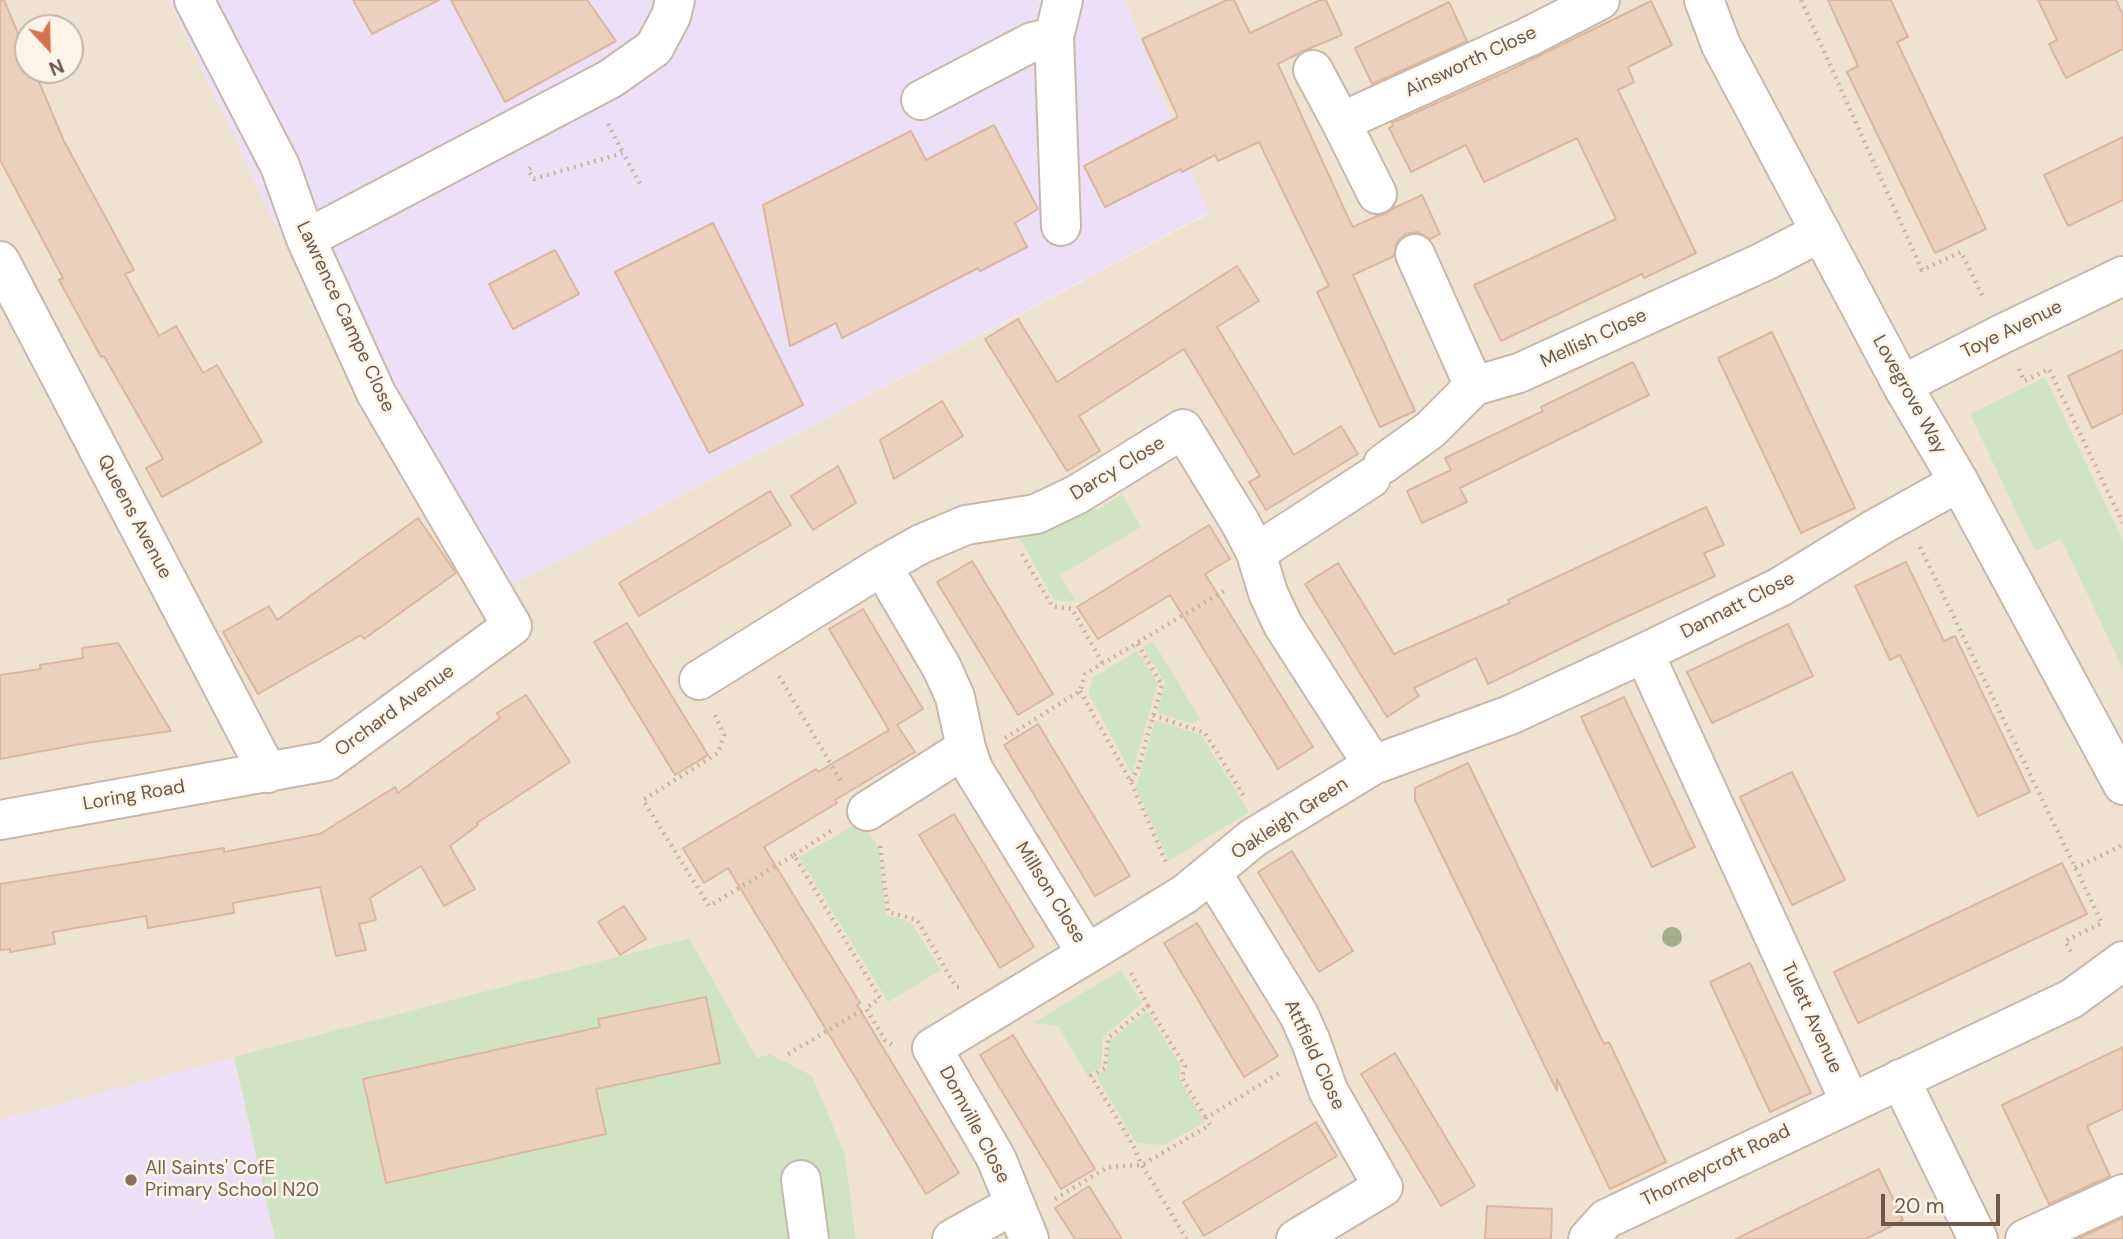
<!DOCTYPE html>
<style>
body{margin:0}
#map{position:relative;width:2123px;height:1239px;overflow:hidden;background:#f9f0e2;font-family:"DM Sans",sans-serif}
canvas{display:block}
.north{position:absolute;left:14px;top:14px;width:70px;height:70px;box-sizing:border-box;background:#fcf4e7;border:2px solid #c3b6a9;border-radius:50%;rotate:158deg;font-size:19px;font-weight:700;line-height:28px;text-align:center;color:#6d584c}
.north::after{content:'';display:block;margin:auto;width:24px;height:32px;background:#d67254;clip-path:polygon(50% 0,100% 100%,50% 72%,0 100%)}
.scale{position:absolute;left:1881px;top:1194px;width:119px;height:32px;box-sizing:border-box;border:4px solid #6d584c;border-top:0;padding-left:9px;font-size:21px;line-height:24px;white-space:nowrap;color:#6d584c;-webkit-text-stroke:5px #fcf4e7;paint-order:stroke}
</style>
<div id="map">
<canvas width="2123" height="1239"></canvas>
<div class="north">N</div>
<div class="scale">20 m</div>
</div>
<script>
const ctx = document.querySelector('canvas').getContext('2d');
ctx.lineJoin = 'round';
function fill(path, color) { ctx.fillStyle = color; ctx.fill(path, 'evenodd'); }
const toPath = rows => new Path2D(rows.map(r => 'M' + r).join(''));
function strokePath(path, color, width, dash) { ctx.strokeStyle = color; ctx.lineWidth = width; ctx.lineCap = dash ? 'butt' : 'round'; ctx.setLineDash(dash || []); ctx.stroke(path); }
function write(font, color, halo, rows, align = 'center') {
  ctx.font = font + ' "DM Sans",sans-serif'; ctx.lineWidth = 5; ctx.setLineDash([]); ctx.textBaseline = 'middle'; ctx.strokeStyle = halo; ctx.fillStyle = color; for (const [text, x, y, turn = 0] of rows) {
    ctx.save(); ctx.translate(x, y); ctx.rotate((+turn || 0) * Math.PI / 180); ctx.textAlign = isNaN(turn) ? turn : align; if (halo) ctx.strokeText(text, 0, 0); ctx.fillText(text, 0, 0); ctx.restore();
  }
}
fill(toPath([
 [0,0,169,0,348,377,481,600,581,549,1208,214,1125,0,2123,0,2123,1239,856,1239,845,1155,757,1058,688,938,0,1120],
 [28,28,70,28,70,70,28,70]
]), '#f0e2d1');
fill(toPath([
 [169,0,1125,0,1208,213,581,549,481,600,348,377],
 [234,1057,275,1239,0,1239,0,1120]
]), '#eddff5');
fill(toPath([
 [2045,377,2123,541,2123,669,2061,539,2035,551,1970,414],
 [1122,494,1141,527,1060,575,1076,602,1054,600,1016,532,1086,504,1098,510],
 [1153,641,1200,719,1192,724,1157,713,1165,683,1143,647],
 [1137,651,1158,683,1132,774,1088,693,1093,677],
 [1155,720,1201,735,1249,812,1169,861,1136,788],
 [861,821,879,848,886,915,911,922,941,970,888,1002,799,857],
 [689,938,757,1058,770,1054,812,1076,845,1155,856,1239,275,1239,234,1057],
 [1121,970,1142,1003,1103,1037,1101,1067,1087,1075,1058,1026,1033,1023],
 [1147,1011,1181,1066,1179,1079,1205,1122,1164,1145,1136,1143,1096,1076,1107,1069,1109,1041]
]), '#d0e4c3');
const building = toPath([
 [0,0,4,0,28,57,28,70,34,70,64,141,134,270,125,274,159,336,176,326,203,373,217,365,262,442,162,497,146,468,163,459,104,356,101,357,59,280,63,278,0,160,0,0],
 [353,0,439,0,372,34,353,0],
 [451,0,587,0,616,41,505,102,451,0],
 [1227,0,1234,0,1250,33,1320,0,1326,0,1342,35,1303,51,1278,64,1346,213,1353,227,1377,216,1386,214,1392,209,1422,195,1440,234,1430,239,1418,232,1405,234,1397,242,1394,256,1353,275,1415,411,1380,427,1317,292,1329,286,1259,142,1218,161,1215,155,1182,172,1181,169,1105,207,1084,166,1178,117,1142,39,1227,0],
 [1828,0,1891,0,1908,37,1897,42,1986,229,1935,253,1847,72,1858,66,1828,0],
 [2038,0,2116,0,2123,15,2123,49,2066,78,2049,44,2057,40,2038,0],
 [1651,1,1672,45,1628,67,1634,82,1618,90,1696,253,1644,278,1642,274,1501,341,1474,285,1616,219,1577,138,1484,182,1466,145,1411,172,1389,128,1393,126,1392,123,1506,72,1651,1],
 [1449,2,1467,41,1372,84,1355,48,1449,2],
 [994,125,1038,209,1015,223,1027,247,980,271,978,268,842,338,836,323,790,346,763,205,911,131,926,160,994,125],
 [2123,137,2123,200,2068,226,2044,175,2123,137],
 [713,223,803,405,709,453,615,272,713,223],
 [555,250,579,294,513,329,489,284,555,250],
 [1237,266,1259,301,1217,327,1294,455,1341,426,1358,454,1266,510,1249,482,1260,476,1184,349,1079,416,1100,451,1067,471,985,339,1018,319,1057,382,1237,266],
 [1772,332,1855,508,1801,533,1718,358,1772,332],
 [2123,350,2123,413,2092,428,2068,376,2123,350],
 [1633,362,1649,395,1460,488,1467,502,1422,523,1407,491,1451,470,1445,458,1543,411,1541,407,1633,362],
 [942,401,963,436,894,479,880,440,942,401],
 [838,466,856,503,813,530,791,496,838,466],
 [770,491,791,525,639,616,619,583,770,491],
 [1706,507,1724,545,1704,553,1715,576,1613,623,1488,684,1476,658,1414,688,1419,696,1387,717,1305,584,1338,563,1394,654,1510,603,1508,600,1706,507],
 [418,518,456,573,364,639,361,635,258,694,223,632,269,606,277,620,418,518],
 [1209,525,1230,559,1205,574,1313,747,1278,769,1170,595,1098,639,1077,607,1209,525],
 [972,561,1053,694,1018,715,937,582,972,561],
 [1906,562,1944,641,1955,636,2030,792,1978,816,1900,655,1890,660,1855,586,1906,562],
 [863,609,923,709,897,725,915,752,835,800,837,803,764,847,860,1003,857,1005,959,1173,926,1194,728,868,704,883,683,848,816,769,818,772,889,730,829,629,863,609],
 [627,623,708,755,675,775,594,642,627,623],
 [1788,624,1813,676,1712,723,1687,672,1788,624],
 [118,643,171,731,86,743,0,759,0,675,41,669,40,665,83,658,82,648,118,643],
 [526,695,570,762,477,823,478,825,450,846,475,889,444,906,421,866,370,898,376,920,359,924,366,950,336,956,320,887,233,903,234,913,148,928,146,916,53,932,55,944,10,952,10,949,0,950,0,884,224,848,224,852,320,834,395,787,398,793,500,718,497,713,526,695],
 [1624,697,1695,847,1652,867,1581,717,1624,697],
 [1038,724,1130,876,1095,896,1004,745,1038,724],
 [1468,763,1604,1044,1609,1042,1666,1162,1610,1189,1557,1079,1557,1091,1415,800,1415,788,1468,763],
 [1792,772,1845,880,1792,905,1740,797,1792,772],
 [954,814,1034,947,1000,968,919,835,954,814],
 [1292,851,1353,951,1319,972,1258,872,1292,851],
 [2062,863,2087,914,1858,1023,1834,972,2062,863],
 [624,906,646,939,620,955,598,922,624,906],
 [1197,923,1278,1056,1244,1077,1164,943,1197,923],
 [1750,963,1811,1093,1770,1112,1710,982,1750,963],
 [706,997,720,1063,596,1089,606,1134,386,1183,363,1079,600,1027,598,1019,706,997],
 [1013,1035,1095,1169,1061,1189,980,1055,1013,1035],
 [2123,1047,2123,1109,2087,1126,2110,1176,2049,1204,2002,1105,2123,1047],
 [1395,1053,1475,1186,1441,1206,1361,1074,1395,1053],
 [1316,1122,1337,1156,1204,1236,1183,1202,1316,1122],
 [1879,1169,1903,1220,1878,1233,1865,1239,1736,1239,1879,1169],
 [1089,1186,1122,1239,1075,1239,1055,1208,1089,1186],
 [1487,1206,1552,1209,1551,1239,1485,1239,1487,1206],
 [2123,1218,2123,1239,2077,1239,2123,1218]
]);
fill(building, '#ebd0bd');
strokePath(building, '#dcb79f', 2);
const minor = toPath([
 [1704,0,1721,45,1902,385,1959,482,2123,785],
 [1054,37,1061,226],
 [1313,70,1341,122],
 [921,100,1032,42,1054,37,1063,0],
 [1377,194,1341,122,1528,37,1600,0],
 [306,239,610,79,654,48,671,16,675,0],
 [1415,254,1474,386],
 [0,261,268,773],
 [1902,385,2002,334,2123,276],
 [1383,464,1430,430,1474,386,1519,373,1763,262,1821,232],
 [1256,553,1371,478],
 [1644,653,1850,1102],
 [699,680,882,566],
 [966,748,973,769,1087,954,932,1048,996,1158,1029,1239],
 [867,811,966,748,955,697,942,668,882,566,921,544,966,525,1036,514,1076,495,1183,429,1241,524,1256,553,1268,593,1283,625,1373,765],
 [0,820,327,761,512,626,376,393,306,239,280,166,194,0],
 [1212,873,1299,1015,1311,1042,1328,1090,1383,1187,1296,1239],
 [1087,954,1185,894,1253,838,1373,765,1510,715,1644,653,1780,587,1878,527,1959,482],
 [1900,1079,1978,1239],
 [801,1180,809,1239],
 [952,1239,1015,1204],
 [1588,1239,1606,1219,2071,999,2123,961],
 [2025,1239,2123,1194]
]);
strokePath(minor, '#c8b8ab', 42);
strokePath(toPath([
 [1801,0,1922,270,1961,252,1984,299],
 [608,124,623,153],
 [531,168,528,170,534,179,623,153,640,184],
 [2019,369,2024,381,2049,369,2123,523],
 [1920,547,2102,923,2065,941,2071,952],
 [1022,554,1052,606,1072,609,1103,664],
 [779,676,842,783],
 [1080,691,1131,782,1166,862],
 [715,715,724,735,718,753,643,800,709,906,794,855,880,998,866,1008,885,1040,894,1046],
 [1153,715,1205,733,1245,798],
 [1005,738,1080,691,1085,674,1227,589],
 [1131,781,1138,769,1162,685,1137,643],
 [880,846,888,912,917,920,956,987,959,987],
 [794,855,834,829],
 [2075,868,2123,845],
 [1131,973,1148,1006,1108,1038,1105,1068,1091,1076,1133,1145,1142,1165,1186,1238,1189,1239],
 [1148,1006,1185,1066,1182,1078,1206,1118],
 [788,1054,866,1008],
 [1055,1199,1108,1167,1142,1165,1210,1125,1206,1118,1281,1072]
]), '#cfb3a1', 4.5, [2, 5]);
strokePath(minor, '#fff', 38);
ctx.fillStyle = '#9fae8d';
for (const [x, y] of [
 [1672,937]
]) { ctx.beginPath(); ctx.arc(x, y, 10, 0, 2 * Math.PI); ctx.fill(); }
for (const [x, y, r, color] of [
 [131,1180,7,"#8d6e63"]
]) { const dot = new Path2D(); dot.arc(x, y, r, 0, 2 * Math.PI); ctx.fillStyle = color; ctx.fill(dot); strokePath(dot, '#fcf4e7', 2.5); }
write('19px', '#6d584c', '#fcf4e7', [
 ["Ainsworth Close",1471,62,-25],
 ["Lawrence Campe Close",345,317,65],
 ["Toye Avenue",2012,330,-26],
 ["Mellish Close",1594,339,-25],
 ["Lovegrove Way",1909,395,61],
 ["Darcy Close",1118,469,-31],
 ["Queens Avenue",134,517,62],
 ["Dannatt Close",1738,606,-27],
 ["Orchard Avenue",395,711,-36],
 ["Loring Road",134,796,-10],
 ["Oakleigh Green",1290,819,-33],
 ["Millson Close",1050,893,58],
 ["Tulett Avenue",1811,1018,65],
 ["Attfield Close",1314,1055,65],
 ["Domville Close",974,1125,62],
 ["Thorneycroft Road",1716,1166,-26]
]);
write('19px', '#785e54', '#fcf4e7', [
 ["All Saints' CofE",145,1169],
 ["Primary School N20",145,1191]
], 'left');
</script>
